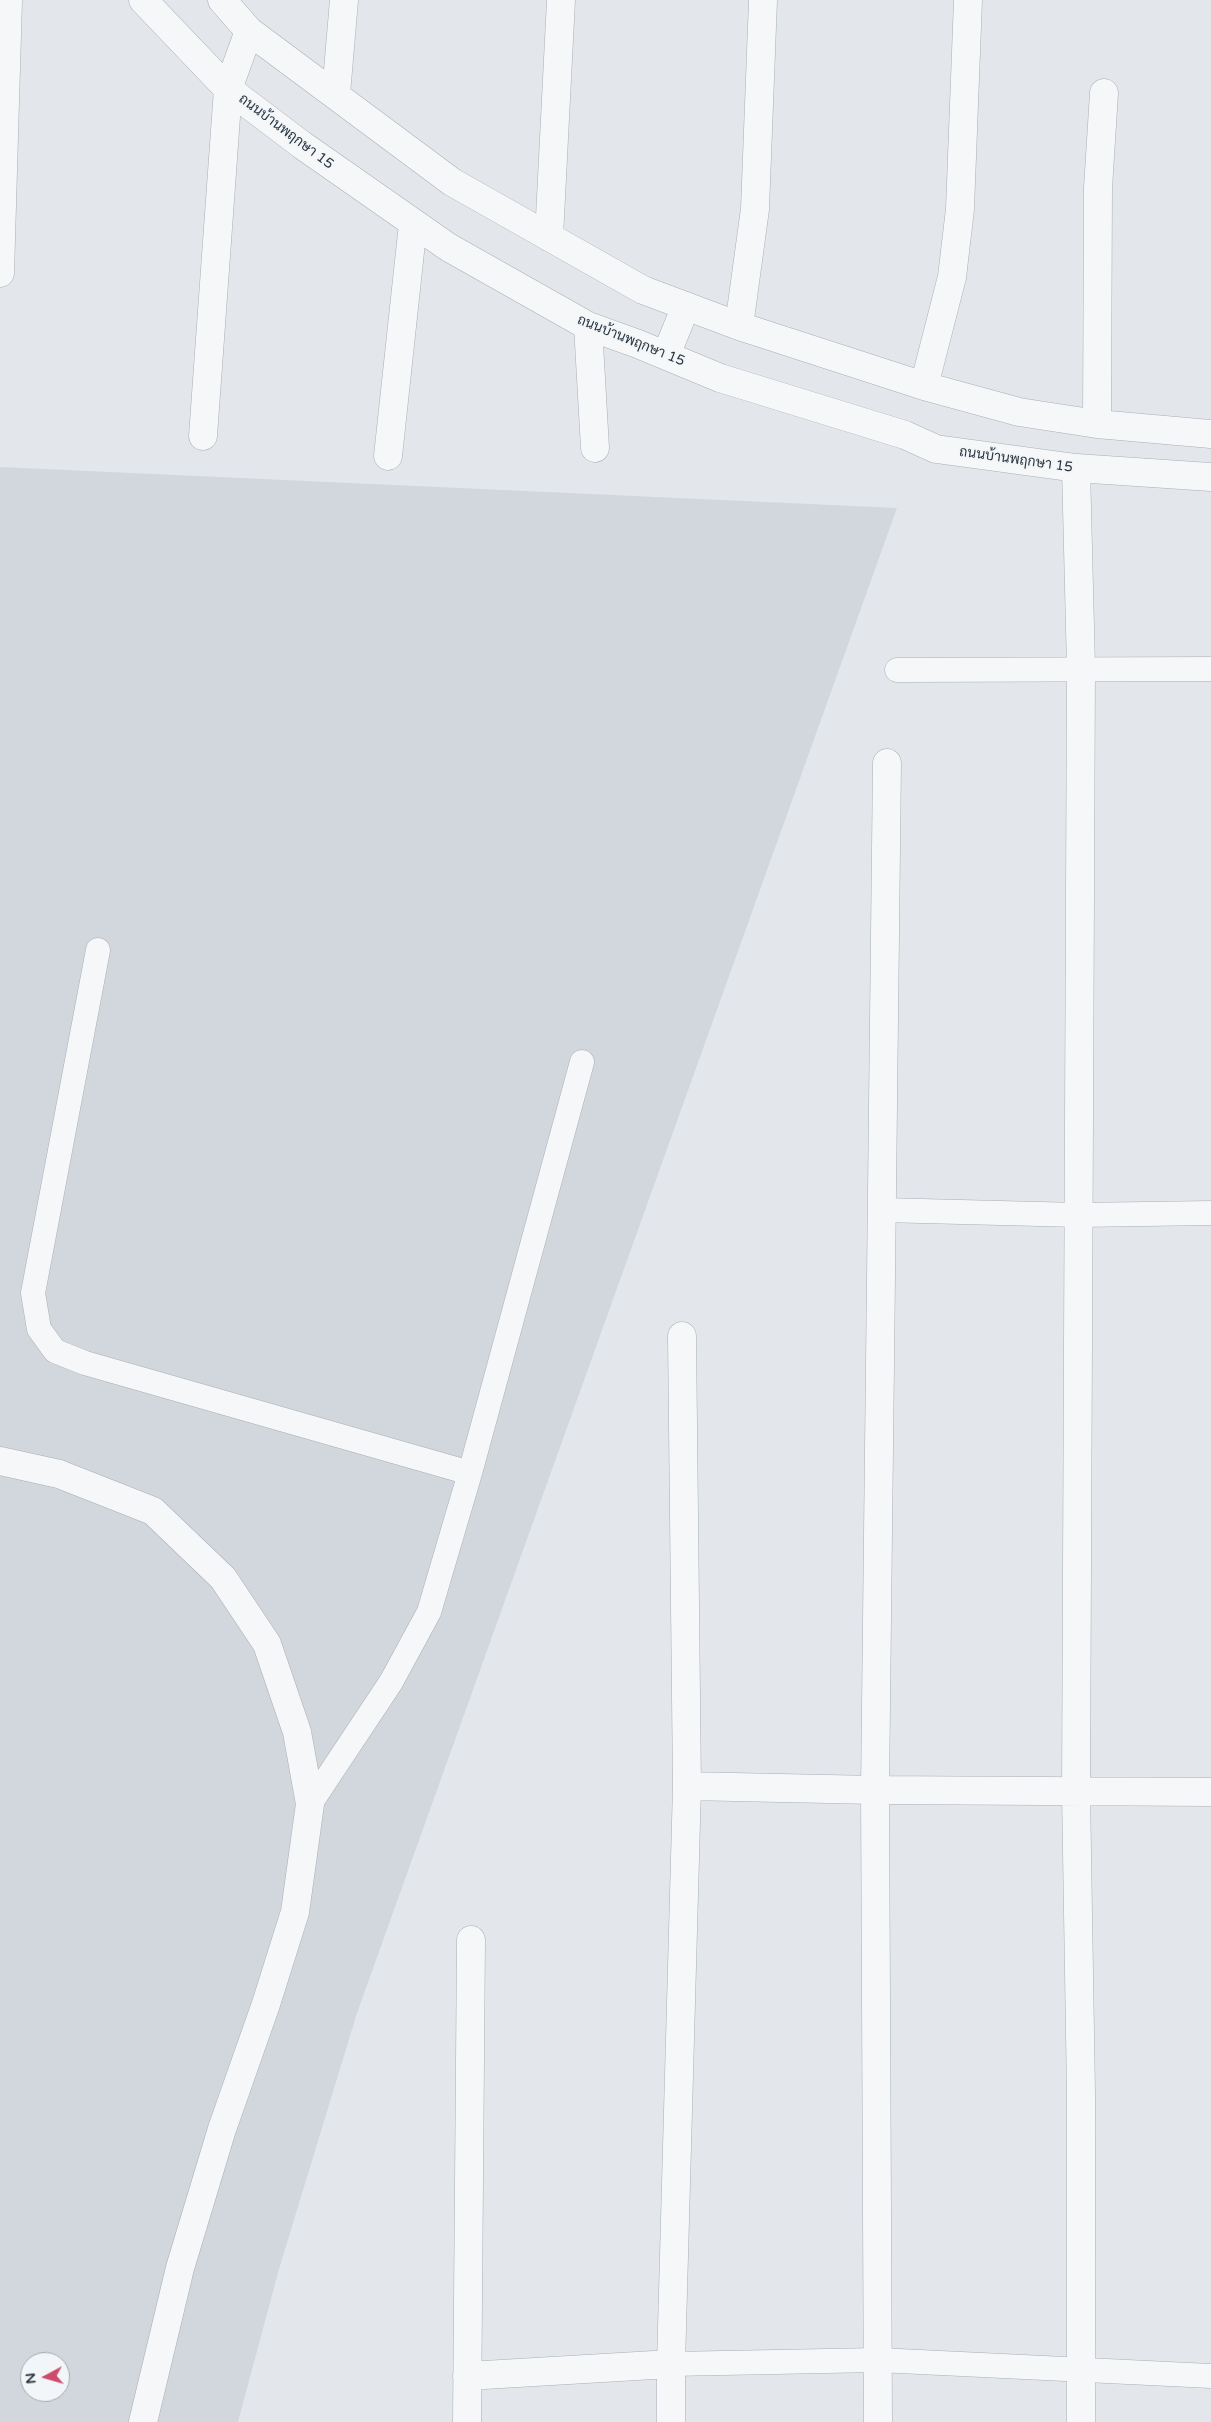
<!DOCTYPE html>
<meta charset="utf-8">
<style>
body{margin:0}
#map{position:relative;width:1211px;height:2422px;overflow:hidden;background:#e3e7eb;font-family:"Varela Round",sans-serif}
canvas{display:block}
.north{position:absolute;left:20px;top:2352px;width:50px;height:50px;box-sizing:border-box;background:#f3f6f8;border:1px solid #a3aab0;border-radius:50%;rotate:264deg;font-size:14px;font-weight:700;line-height:20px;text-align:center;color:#2b3743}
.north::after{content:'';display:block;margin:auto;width:18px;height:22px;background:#cc4c6e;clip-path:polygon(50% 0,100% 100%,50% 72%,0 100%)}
</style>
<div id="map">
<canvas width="1211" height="2422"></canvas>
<div class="north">N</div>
</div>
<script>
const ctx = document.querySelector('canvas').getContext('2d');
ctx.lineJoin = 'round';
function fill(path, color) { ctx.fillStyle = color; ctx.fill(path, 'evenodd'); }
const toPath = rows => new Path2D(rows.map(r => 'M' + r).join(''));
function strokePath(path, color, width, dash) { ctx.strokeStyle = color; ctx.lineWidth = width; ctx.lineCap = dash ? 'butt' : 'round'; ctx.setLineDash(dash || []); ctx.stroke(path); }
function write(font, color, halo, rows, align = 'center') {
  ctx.font = font + ' "Varela Round",Sarabun,sans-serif'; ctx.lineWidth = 4; ctx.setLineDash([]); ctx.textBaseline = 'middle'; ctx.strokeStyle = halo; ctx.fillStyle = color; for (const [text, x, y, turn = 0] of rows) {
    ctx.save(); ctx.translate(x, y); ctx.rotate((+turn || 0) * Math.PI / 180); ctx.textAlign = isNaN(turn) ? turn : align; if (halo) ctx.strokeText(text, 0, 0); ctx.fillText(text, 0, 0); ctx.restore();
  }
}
fill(toPath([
 [0,467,897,508,357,2013,279,2269,238,2422,0,2422],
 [30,2362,60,2362,60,2392,30,2392]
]), '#d1d7dd');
const lane = toPath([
 [897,670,1211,669],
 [98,950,33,1293,39,1329,55,1351,85,1363,470,1473],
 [882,1210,1079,1215,1211,1213],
 [310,1804,391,1682,429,1612,470,1473,582,1062],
 [671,2364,878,2360,1211,2376]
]);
const street = toPath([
 [143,0,228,89,302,145,448,247,588,326,638,344,720,378,905,435,936,449,1076,468,1211,477],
 [222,0,249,31,452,182,643,290,739,326,924,386,1019,412,1097,424,1211,434],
 [336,94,344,0],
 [549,237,561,0],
 [0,273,8,0],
 [588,326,595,448],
 [739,326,755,209,763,0],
 [666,355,686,306],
 [924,386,952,277,960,209,968,0],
 [1097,424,1098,188,1104,93],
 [203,436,228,89,249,31],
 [388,456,413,224],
 [1076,468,1081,668,1076,1791,1081,2094,1081,2422],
 [0,1461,59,1474,153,1511,223,1578,267,1644,297,1732,310,1804,295,1912,266,2004,222,2129,180,2268,143,2422],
 [687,1786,875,1790,1211,1792],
 [467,2376,671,2364],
 [467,2422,471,1940],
 [671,2422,671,2364,687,1786,682,1336],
 [878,2422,875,1790,887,763]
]);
strokePath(lane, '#a8afb5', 25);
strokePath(street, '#a8afb5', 29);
strokePath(lane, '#f6f7f9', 24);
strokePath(street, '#f6f7f9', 28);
write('14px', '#2b3743', '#f3f6f8', [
 ["ถนนบ้านพฤกษา 15",286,132,37],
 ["ถนนบ้านพฤกษา 15",631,341,22],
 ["ถนนบ้านพฤกษา 15",1016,460,8]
]);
</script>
